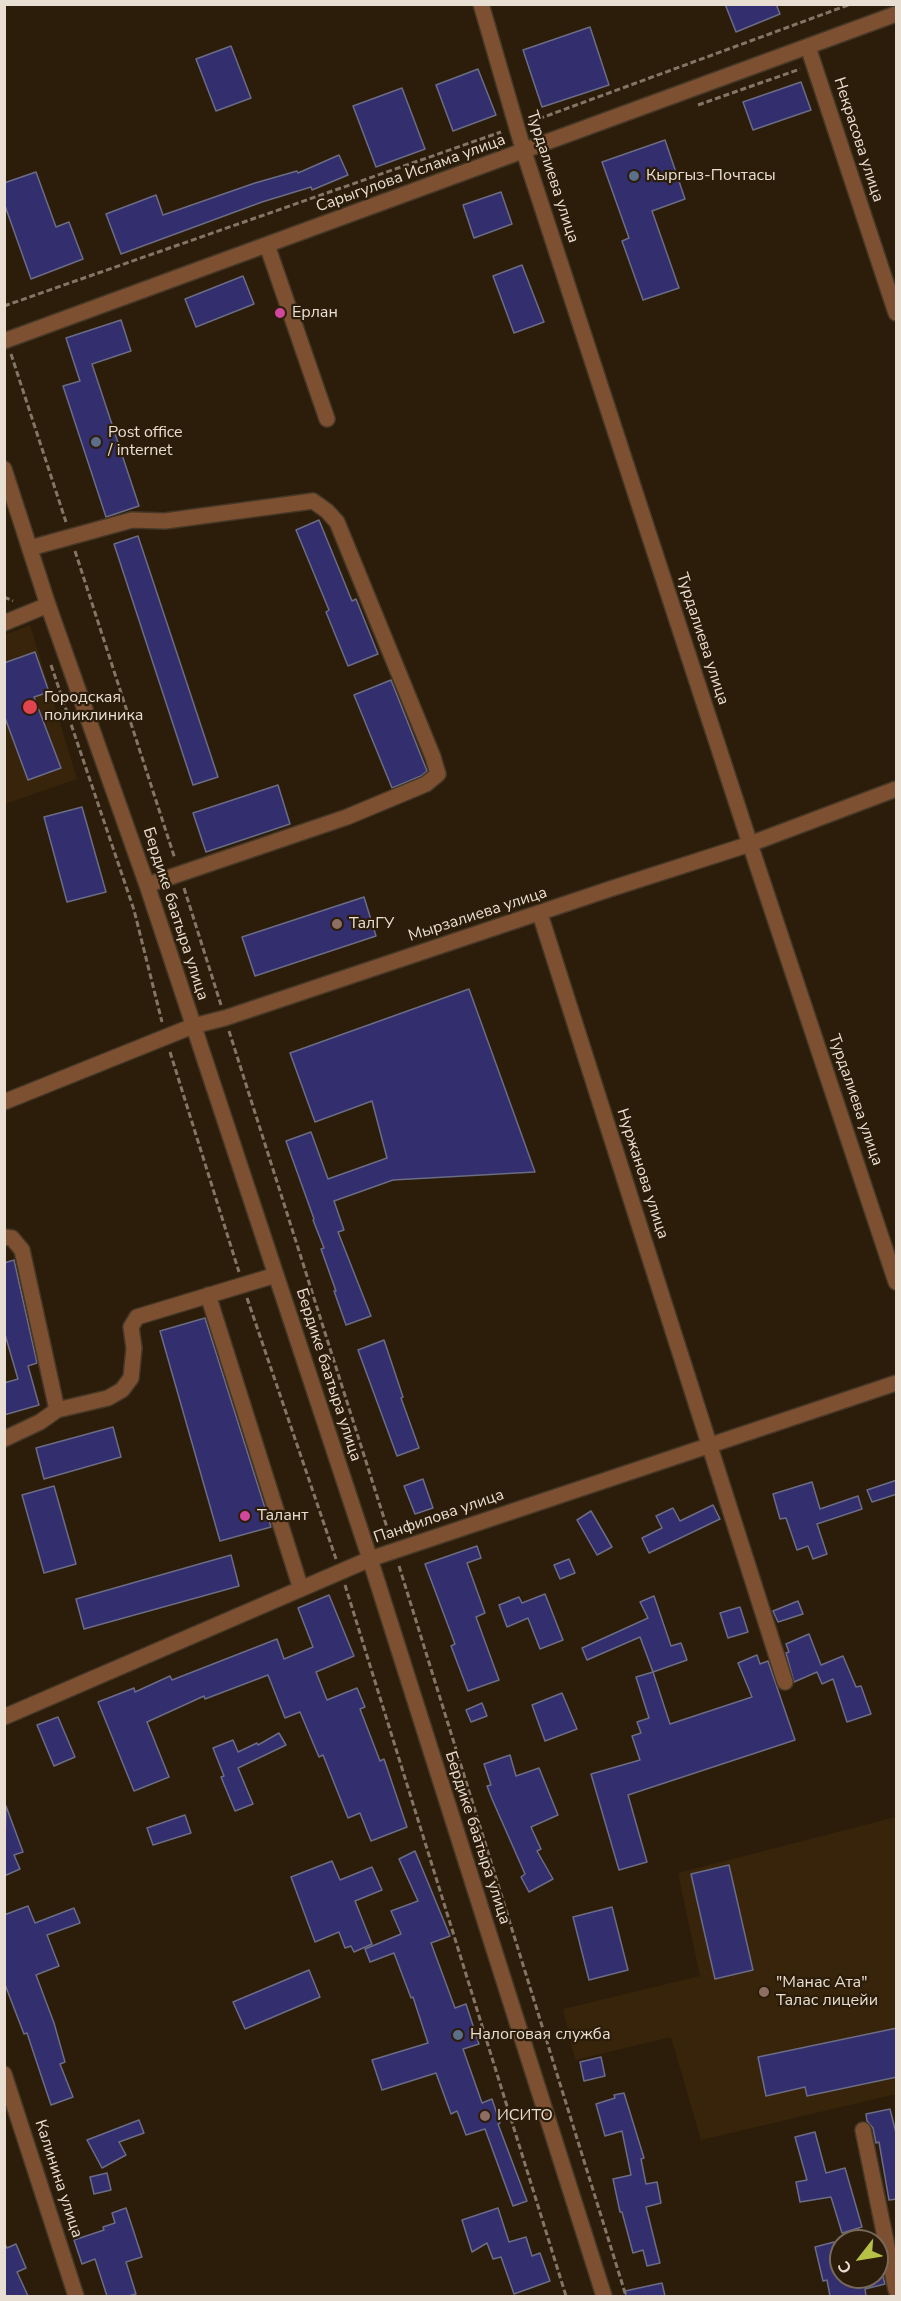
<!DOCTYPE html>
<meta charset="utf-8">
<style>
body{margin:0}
#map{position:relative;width:901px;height:2301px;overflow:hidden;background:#2c1d0a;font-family:"Nunito Sans",sans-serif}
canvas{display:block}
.frame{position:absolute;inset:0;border:6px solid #e8ded2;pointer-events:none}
.north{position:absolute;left:829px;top:2229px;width:60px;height:60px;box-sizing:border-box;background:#2c1d0a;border:2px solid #776a5a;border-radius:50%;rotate:239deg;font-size:16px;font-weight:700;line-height:24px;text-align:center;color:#e8ded2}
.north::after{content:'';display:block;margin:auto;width:21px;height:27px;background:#b8c147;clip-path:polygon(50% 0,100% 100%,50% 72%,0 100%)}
</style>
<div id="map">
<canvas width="901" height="2301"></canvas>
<div class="frame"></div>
<div class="north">С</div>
</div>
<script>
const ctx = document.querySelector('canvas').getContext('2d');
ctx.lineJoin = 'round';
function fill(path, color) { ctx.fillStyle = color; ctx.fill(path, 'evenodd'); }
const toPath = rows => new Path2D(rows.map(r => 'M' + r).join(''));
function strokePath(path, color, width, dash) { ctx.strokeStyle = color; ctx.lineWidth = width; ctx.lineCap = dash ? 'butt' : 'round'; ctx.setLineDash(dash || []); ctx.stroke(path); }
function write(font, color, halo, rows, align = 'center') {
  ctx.font = font + ' "Nunito Sans",sans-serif'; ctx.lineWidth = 4.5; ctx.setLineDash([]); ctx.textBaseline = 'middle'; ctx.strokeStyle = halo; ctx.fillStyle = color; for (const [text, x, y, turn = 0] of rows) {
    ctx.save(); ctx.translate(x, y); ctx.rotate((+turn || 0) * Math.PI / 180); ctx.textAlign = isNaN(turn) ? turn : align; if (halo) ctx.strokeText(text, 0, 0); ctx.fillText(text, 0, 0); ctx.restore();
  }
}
fill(toPath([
 [30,625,77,779,5,804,5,635],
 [896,1817,896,2094,701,2140,671,2037,575,2060,563,2009,700,1976,678,1873]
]), '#38240a');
const building = toPath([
 [725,4,776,4,780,14,736,32,725,4],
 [590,27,609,85,542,107,523,50,590,27],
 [231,46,251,98,216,111,196,59,231,46],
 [478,69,496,115,453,131,436,85,478,69],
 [801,82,811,110,753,130,743,102,801,82],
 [402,88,425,149,376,167,353,106,402,88],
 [665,140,685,199,652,211,679,288,643,300,622,241,629,238,602,162,665,140],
 [339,155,348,175,312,190,311,187,262,202,121,254,106,214,156,195,163,215,255,183,297,171,298,173,339,155],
 [36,172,56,227,69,222,83,259,31,279,4,203,4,183,36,172],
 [501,192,512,224,474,238,463,205,501,192],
 [522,265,544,322,514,333,493,276,522,265],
 [243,276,254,304,196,327,185,299,243,276],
 [121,320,131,351,92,364,139,506,106,517,63,386,80,381,66,338,121,320],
 [319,520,352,601,356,599,378,654,348,666,326,612,329,610,296,530,319,520],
 [138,536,218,777,193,785,114,544,138,536],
 [35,652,49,692,34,697,61,768,28,780,4,715,4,663,35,652],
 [391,680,427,771,421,776,392,788,354,695,391,680],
 [278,785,290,824,206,852,193,813,278,785],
 [82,807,106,892,67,902,44,817,82,807],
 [364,897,376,936,255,976,242,937,364,897],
 [469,989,535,1172,393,1180,334,1201,344,1230,338,1232,371,1316,346,1325,334,1291,336,1291,321,1249,324,1248,313,1220,314,1219,286,1141,311,1132,328,1179,387,1158,372,1101,315,1122,290,1053,469,989],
 [14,1260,37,1363,28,1366,39,1405,4,1415,4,1383,18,1379,4,1331,4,1263,14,1260],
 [205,1318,271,1527,220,1541,160,1331,205,1318],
 [384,1340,403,1397,401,1398,419,1448,397,1456,358,1350,384,1340],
 [113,1427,121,1457,44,1479,36,1448,113,1427],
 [423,1479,433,1508,415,1514,404,1486,423,1479],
 [897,1480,897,1494,872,1502,867,1490,897,1480],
 [812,1482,820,1509,858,1496,862,1509,817,1524,827,1554,813,1559,808,1546,797,1550,786,1518,780,1519,773,1494,812,1482],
 [54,1486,76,1564,44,1573,22,1495,54,1486],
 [713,1505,720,1519,649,1553,642,1538,662,1528,656,1516,673,1508,680,1521,713,1505],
 [591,1511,612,1547,597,1555,577,1520,591,1511],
 [477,1546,481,1558,467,1563,485,1613,476,1617,499,1680,468,1691,451,1646,455,1644,425,1564,477,1546],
 [231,1555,239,1586,84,1629,76,1599,231,1555],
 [569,1559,575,1573,560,1579,554,1565,569,1559],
 [545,1594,563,1640,540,1649,528,1618,507,1627,499,1605,519,1597,522,1603,545,1594],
 [329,1595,354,1656,316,1672,327,1700,357,1688,365,1707,360,1709,380,1761,384,1759,407,1827,371,1841,360,1813,348,1818,323,1755,319,1757,300,1712,285,1718,268,1675,205,1699,204,1696,147,1722,169,1777,134,1791,98,1702,134,1688,135,1692,170,1676,172,1680,277,1639,284,1659,313,1647,298,1608,329,1595],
 [654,1596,671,1646,681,1643,687,1660,653,1672,640,1637,587,1660,582,1648,648,1618,640,1602,654,1596],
 [798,1601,803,1614,778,1622,773,1611,798,1601],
 [740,1607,748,1632,728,1638,720,1613,740,1607],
 [809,1634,821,1665,843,1656,856,1687,861,1686,871,1714,847,1722,833,1679,822,1684,817,1672,794,1682,786,1653,789,1652,786,1644,809,1634],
 [757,1655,760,1664,768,1661,795,1740,628,1795,647,1862,619,1870,591,1774,640,1760,632,1736,641,1733,637,1722,649,1718,636,1677,653,1672,670,1724,752,1697,738,1663,757,1655],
 [562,1693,577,1729,545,1741,532,1705,562,1693],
 [482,1703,487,1716,471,1722,466,1710,482,1703],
 [58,1717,75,1757,54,1766,37,1725,58,1717],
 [279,1733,286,1745,238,1768,253,1804,235,1811,221,1777,224,1776,213,1748,233,1740,238,1752,257,1743,258,1745,279,1733],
 [510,1755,516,1776,539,1768,558,1815,531,1827,541,1849,537,1851,553,1879,529,1892,521,1877,525,1874,492,1799,487,1786,491,1785,484,1764,510,1755],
 [6,1806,23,1852,14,1855,20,1869,4,1876,6,1806],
 [185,1815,191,1833,153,1845,147,1828,185,1815],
 [415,1851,450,1936,431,1943,455,2008,466,2004,479,2044,463,2049,482,2103,492,2099,500,2123,498,2124,527,2201,513,2206,485,2129,466,2135,457,2111,451,2114,436,2073,382,2090,372,2060,428,2043,413,1997,411,1998,394,1953,370,1962,365,1949,401,1934,391,1911,418,1901,399,1859,415,1851],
 [332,1861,340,1880,372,1867,382,1890,355,1901,372,1944,354,1952,351,1946,345,1948,339,1932,315,1942,291,1877,332,1861],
 [729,1865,753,1970,715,1979,691,1874,729,1865],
 [28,1906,35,1923,74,1908,80,1923,47,1935,59,1966,36,1975,54,2023,65,2062,60,2064,73,2097,51,2105,27,2033,24,2034,4,1982,4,1915,28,1906],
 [612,1907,628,1970,589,1980,573,1917,612,1907],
 [309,1970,320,1997,245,2029,233,2002,309,1970],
 [897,2028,897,2077,807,2096,805,2087,766,2096,758,2057,897,2028],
 [601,2057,605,2076,584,2081,580,2062,601,2057],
 [624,2093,644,2158,641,2159,646,2184,657,2182,661,2203,646,2207,660,2263,647,2266,643,2250,633,2253,622,2212,620,2212,613,2179,631,2175,622,2131,605,2136,596,2104,615,2098,614,2095,624,2093],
 [890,2109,897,2137,897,2199,889,2200,879,2142,876,2143,873,2128,867,2121,866,2114,890,2109],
 [139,2120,144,2133,119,2142,126,2155,102,2168,87,2140,139,2120],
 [815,2132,826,2173,845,2168,862,2227,842,2233,831,2197,800,2202,796,2182,807,2180,795,2137,815,2132],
 [107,2173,111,2190,94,2194,90,2177,107,2173],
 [126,2208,142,2257,126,2262,136,2294,128,2296,107,2296,95,2259,82,2264,74,2240,104,2230,103,2227,115,2223,112,2213,126,2208],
 [498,2208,509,2242,526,2237,532,2256,540,2253,550,2281,514,2294,501,2257,493,2259,487,2243,472,2252,462,2220,498,2208],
 [4,2242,7,2248,16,2244,26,2268,17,2272,28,2296,4,2296,4,2242],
 [834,2242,841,2277,883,2277,885,2284,865,2289,866,2296,830,2296,827,2280,823,2281,815,2247,834,2242],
 [662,2283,665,2296,626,2296,625,2291,662,2283]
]);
fill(building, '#332e6d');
strokePath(building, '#6b6c85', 1.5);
const minor = toPath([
 [481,4,524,152,750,844,896,1282],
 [808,47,896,313],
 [267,245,327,419],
 [4,341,896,14],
 [4,469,48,605,147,885,370,1559,604,2296],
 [30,548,132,520,165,521,313,501,327,511,337,522,433,757,438,774,426,784,347,817,147,885],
 [4,623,48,605],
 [540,914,785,1682],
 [4,1102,193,1026,225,1018,610,889,750,844,896,789],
 [4,1237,12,1238,22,1250,57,1410],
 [208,1295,301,1589],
 [4,1439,40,1422,57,1410,108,1398,122,1390,131,1378,134,1348,131,1327,137,1317,276,1275],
 [4,1717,370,1559,896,1383],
 [4,2074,76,2296],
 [863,2130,896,2290]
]);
strokePath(minor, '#463826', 18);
strokePath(toPath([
 [698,105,800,69],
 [530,122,851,4],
 [4,306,501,132],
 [11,354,66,522],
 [75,551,175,859],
 [4,597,13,601],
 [51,665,134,910,162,1022],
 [184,888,221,1005],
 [229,1031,390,1537],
 [170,1052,239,1272],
 [247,1298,336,1559],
 [399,1566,626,2296],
 [345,1585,566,2296]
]), '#837667', 3, [6, 3]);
strokePath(minor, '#7d5032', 15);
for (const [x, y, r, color] of [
 [634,176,6,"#5c6f8a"],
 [280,313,6,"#d1479c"],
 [96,442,6,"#5c6f8a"],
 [30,707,8,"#e0444e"],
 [337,924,6,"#8d6e63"],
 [245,1516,6,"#d1479c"],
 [764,1992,6,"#8d6e63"],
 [458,2035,6,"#5c6f8a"],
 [485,2116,6,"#8d6e63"]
]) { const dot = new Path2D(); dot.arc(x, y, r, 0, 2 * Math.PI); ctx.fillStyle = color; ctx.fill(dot); strokePath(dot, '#2c1d0a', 2); }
write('16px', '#e8ded2', '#2c1d0a', [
 ["Некрасова улица",858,140,72],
 ["Сарыгулова Ислама улица",411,174,-20],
 ["Турдалиева улица",552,177,72],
 ["Турдалиева улица",702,639,72],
 ["Бердике баатыра улица",175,914,72],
 ["Мырзалиева улица",478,915,-18],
 ["Турдалиева улица",855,1100,71],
 ["Нуржанова улица",642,1174,72],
 ["Бердике баатыра улица",328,1375,72],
 ["Панфилова улица",439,1517,-19],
 ["Бердике баатыра улица",477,1838,72],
 ["Калинина улица",58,2179,72]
]);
write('16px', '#e8ded2', '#2c1d0a', [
 ["Кыргыз-Почтасы",646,176],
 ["Ерлан",292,313],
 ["Post office",108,433],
 ["/ internet",108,451],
 ["Городская",44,698],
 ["поликлиника",44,716],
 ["ТалГУ",349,924],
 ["Талант",257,1516],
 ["\"Манас Ата\"",776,1983],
 ["Талас лицейи",776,2001],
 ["Налоговая служба",470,2035],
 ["ИСИТО",497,2116]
], 'left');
</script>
